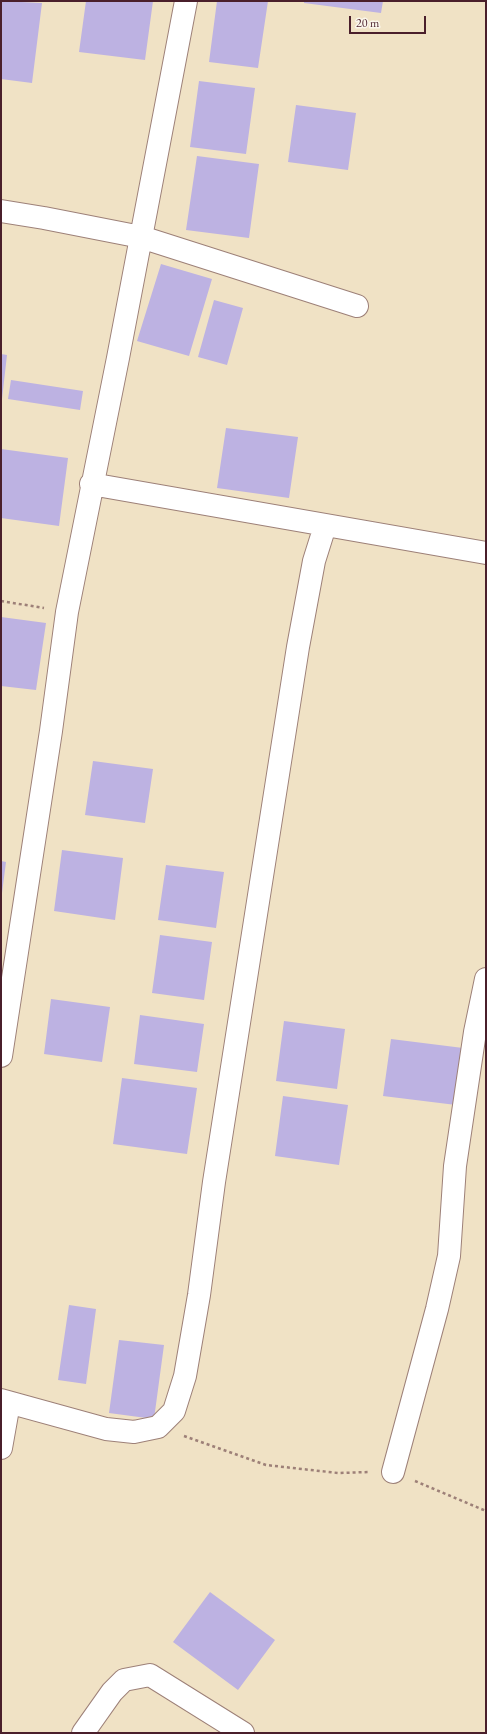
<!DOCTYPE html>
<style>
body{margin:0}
#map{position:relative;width:487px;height:1734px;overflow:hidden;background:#f0e2c5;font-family:"EB Garamond",serif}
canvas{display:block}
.frame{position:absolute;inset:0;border:2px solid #4a1f2b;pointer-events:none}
.scale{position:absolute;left:349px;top:16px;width:77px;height:18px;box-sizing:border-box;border:2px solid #4a1f2b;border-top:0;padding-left:5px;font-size:12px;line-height:14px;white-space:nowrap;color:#4a1f2b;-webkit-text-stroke:3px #fbf7ec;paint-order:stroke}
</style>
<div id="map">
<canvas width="487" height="1734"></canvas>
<div class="frame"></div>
<div class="scale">20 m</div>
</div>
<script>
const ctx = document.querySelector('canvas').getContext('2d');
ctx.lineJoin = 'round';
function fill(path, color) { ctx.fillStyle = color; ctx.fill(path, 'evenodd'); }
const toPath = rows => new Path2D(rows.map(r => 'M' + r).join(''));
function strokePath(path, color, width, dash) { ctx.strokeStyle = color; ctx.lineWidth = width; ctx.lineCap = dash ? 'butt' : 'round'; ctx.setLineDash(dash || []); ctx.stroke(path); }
fill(toPath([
 [1,1,42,3,32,83,1,79],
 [86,1,153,1,145,60,79,52],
 [217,1,268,1,258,68,209,62],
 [304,1,383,1,381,13,304,3],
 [199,81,255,88,246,154,190,147],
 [296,105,356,113,348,170,288,162],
 [197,156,259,164,249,238,186,230],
 [161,264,212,279,189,356,137,341],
 [214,300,243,308,227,365,198,357],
 [1,354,7,355,2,399,1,399],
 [11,380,83,391,80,410,8,399],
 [226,428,298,437,289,498,217,488],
 [1,449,68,458,59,526,1,518],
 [1,617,46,623,36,690,1,686],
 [93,761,153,769,145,823,85,815],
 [62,850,123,858,115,920,54,911],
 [1,861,6,862,2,893,1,892],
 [166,865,224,872,216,928,158,920],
 [160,935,212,942,204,1000,152,993],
 [51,999,110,1007,102,1062,44,1054],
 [140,1015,204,1024,197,1072,134,1064],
 [284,1021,345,1029,337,1089,276,1081],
 [391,1039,463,1048,456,1105,383,1096],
 [122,1078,197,1088,187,1154,113,1144],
 [283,1096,348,1105,339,1165,275,1156],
 [69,1305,96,1309,86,1384,58,1380],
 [119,1340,164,1345,154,1419,109,1413],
 [210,1592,275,1640,238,1690,173,1642]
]), '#bdb2e2');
const minor = toPath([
 [1,211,44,218,141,237,357,306],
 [91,484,486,553],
 [1,1056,51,731,67,612,118,358,186,1],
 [1,1400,106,1429,134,1432,158,1427,174,1411,185,1376,199,1295,214,1182,298,647,314,561,325,526],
 [1,1448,9,1403],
 [393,1472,437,1309,449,1256,455,1166,475,1032,486,979],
 [83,1733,112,1692,124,1680,150,1675,243,1733]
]);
strokePath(minor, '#9d8078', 24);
strokePath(toPath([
 [1,601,44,608],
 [184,1436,266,1465,338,1473,370,1472],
 [415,1481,486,1511]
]), '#9d8078', 2.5, [3, 3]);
strokePath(minor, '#fff', 22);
</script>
